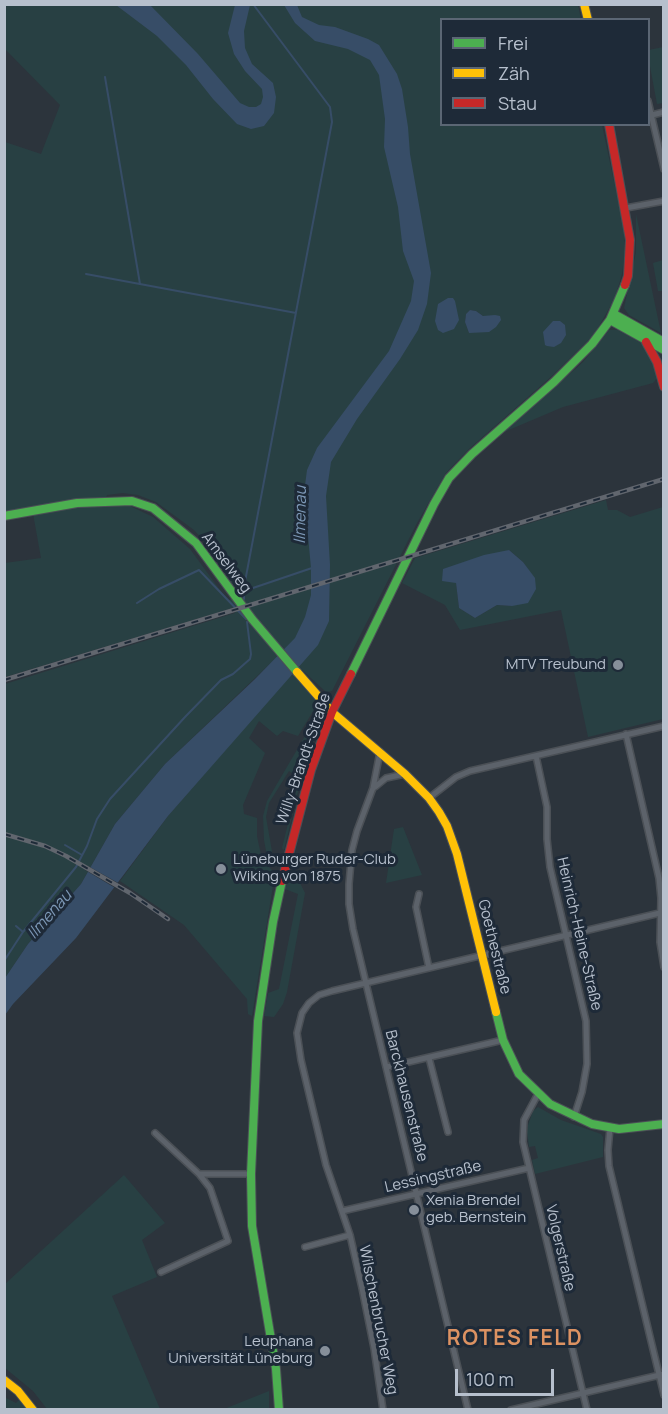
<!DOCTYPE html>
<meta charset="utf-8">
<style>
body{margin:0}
#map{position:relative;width:668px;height:1414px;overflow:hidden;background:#2c343c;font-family:Manrope,sans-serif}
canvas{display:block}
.frame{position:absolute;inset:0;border:6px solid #b7c0cd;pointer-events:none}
.legend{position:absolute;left:440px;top:18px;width:210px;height:108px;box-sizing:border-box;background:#1e2a38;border:2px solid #5b6674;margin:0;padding:8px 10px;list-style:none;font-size:18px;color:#b7c0cd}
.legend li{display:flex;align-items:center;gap:12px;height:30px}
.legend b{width:30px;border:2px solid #5b6674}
.scale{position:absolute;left:455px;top:1369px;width:99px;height:27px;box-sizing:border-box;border:3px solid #b7c0cd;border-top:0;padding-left:8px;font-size:18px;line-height:21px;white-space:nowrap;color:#b7c0cd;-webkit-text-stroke:4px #1e2a38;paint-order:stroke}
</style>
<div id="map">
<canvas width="668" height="1414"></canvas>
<div class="frame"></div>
<ul class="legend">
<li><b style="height:8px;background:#4caf50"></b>Frei</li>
<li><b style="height:8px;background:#ffc107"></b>Zäh</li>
<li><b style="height:8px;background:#c62828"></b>Stau</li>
</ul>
<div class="scale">100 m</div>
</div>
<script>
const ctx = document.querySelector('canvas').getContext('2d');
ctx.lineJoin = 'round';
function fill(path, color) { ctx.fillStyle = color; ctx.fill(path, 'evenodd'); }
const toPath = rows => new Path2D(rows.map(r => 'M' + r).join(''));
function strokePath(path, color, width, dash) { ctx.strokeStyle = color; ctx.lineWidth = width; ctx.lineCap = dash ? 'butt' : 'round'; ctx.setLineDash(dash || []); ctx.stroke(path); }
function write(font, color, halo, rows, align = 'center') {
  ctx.font = font + ' Manrope,sans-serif'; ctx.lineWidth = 6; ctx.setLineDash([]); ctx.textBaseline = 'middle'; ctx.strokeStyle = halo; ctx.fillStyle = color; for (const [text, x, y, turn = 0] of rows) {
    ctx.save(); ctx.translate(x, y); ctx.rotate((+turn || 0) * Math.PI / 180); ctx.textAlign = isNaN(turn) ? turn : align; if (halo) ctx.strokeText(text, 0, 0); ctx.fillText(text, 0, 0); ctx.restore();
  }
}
fill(toPath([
 [5,5,578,5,581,19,442,20,442,124,602,125,624,229,625,251,622,274,615,298,594,335,552,376,469,449,446,473,417,523,332,691,326,692,298,666,300,664,277,644,272,649,277,657,165,764,115,824,81,884,28,944,5,978,5,684,235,613,233,608,5,677,5,563,41,558,32,508,5,511,5,142,41,154,60,105,5,49],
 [470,310,476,311,483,316,469,333,465,322,466,314],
 [123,493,138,495,156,502,194,530,206,543,239,595,228,601,190,549,153,517,130,506,104,504,107,495],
 [663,47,663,103,657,104,649,61,649,50],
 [636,214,661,333,629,315,624,308,636,252],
 [663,260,663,291,658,291,653,263],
 [609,330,622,330,646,344,658,377,653,383,563,407,504,432,583,362],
 [606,500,608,510,617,510,630,517,663,507,663,719,588,737,561,610,460,630,445,605,402,583,415,558],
 [509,550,523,562,534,578,512,606,497,605,475,618,459,608,456,582],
 [292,672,318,703,298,736,283,731,277,736,259,721,249,738,265,753,243,805,244,814,257,818,257,836,261,855,264,862,275,873,252,1016,248,1014,247,999,184,925,120,881,168,816],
 [322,707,323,713,301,779,284,850,282,848,299,779,289,771,269,803,266,817,273,857,278,861,277,867,267,856,264,840,263,816,267,801],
 [403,827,422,875,386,883,394,829],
 [288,878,299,881,305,893,287,992,283,1004,274,1017,264,1016,268,993,279,989,298,894,285,889],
 [538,1107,561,1120,601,1134,603,1137,603,1157,535,1174,532,1160,538,1158,535,1146,529,1147,527,1132,528,1125,533,1111],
 [124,1175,165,1223,142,1240,157,1277,112,1296,160,1409,47,1409,33,1391,5,1368,5,1284],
 [269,1391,269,1409,224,1409],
 [4,1397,16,1403,19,1400,28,1409,5,1409]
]), '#284043');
fill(toPath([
 [116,5,150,5,198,54,240,103,249,107,256,107,261,104,263,97,262,89,245,71,234,54,228,33,235,5,250,5,244,31,245,48,252,64,273,83,276,97,274,113,264,126,251,129,237,124,213,99,186,65,157,36],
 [284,5,297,5,302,17,319,25,335,27,368,39,379,45,397,74,402,89,408,127,410,154,431,273,427,304,418,330,400,359,357,419,331,462,326,496,330,565,329,621,318,645,168,816,76,938,13,1004,5,1015,5,978,28,944,81,884,115,824,165,764,255,679,295,638,305,617,311,595,311,568,304,493,307,470,317,448,389,351,411,301,414,281,403,251,398,207,384,147,385,119,379,75,370,60,348,49,315,41,295,23],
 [448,298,453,298,455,301,459,320,454,329,443,333,438,330,435,321,438,304],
 [470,310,476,311,483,316,495,315,500,316,501,320,496,327,489,332,469,333,465,322,466,314],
 [553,321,560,321,565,325,566,335,561,343,554,347,547,346,545,345,543,332],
 [509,550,523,562,535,578,536,589,528,603,512,606,497,605,475,618,459,608,456,583,442,581,443,569,484,555]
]), '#374d67');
fill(toPath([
 [88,866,120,884,117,889,85,870]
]), '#2c343c');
strokePath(toPath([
 [105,77,140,284],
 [86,274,296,313],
 [250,589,312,568],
 [244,599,244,587,332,122,330,107,253,4],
 [137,603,159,589,199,570,246,619],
 [65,845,82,855],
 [16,926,23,932],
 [4,961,23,932,76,867,87,846,97,819,110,799,185,717,221,680,233,674,250,659,251,654,247,622]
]), '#374d67', 2);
const street = toPath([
 [648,101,664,169],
 [652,115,664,112],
 [626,208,664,201],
 [626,734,659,878,661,898,660,942,664,967],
 [380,752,373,788,357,831,352,850,349,884,349,904,353,929,468,1410],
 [536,756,547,807,547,839,550,867,586,1021,587,1064,582,1092,574,1117],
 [375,787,386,778,405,774],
 [429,798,456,777,470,771,664,726],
 [419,894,416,907,429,968],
 [429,1058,448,1132],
 [387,1067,503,1040],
 [538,1094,524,1120,523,1142,587,1410],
 [610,1128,608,1150,609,1166,664,1395],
 [155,1133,199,1174,251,1174],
 [342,1211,529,1168],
 [305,1247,350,1235],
 [161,1272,228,1241,210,1188,199,1174],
 [383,1410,374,1348,362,1288,350,1235,326,1165,301,1060,297,1033,302,1013,309,1003,319,995,332,991,664,912],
 [511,1410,664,1374]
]);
const fast = toPath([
 [614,314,664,342],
 [610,320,664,350],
 [4,516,77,503,132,501,153,508,196,543,252,619,297,672],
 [351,674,434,504,449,478,472,454,554,382,592,344,610,320,625,285],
 [496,1012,503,1040,519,1074,550,1104,592,1124,619,1129,664,1124],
 [279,1410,276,1369,252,1226,251,1174,258,1021,273,922,282,881]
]);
const slow = toPath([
 [584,4,588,20],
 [297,672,332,712,405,774,429,798,439,812,447,826,457,854,496,1012],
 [4,1380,18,1391,33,1410]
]);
const jam = toPath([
 [609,124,630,240,628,276,625,285],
 [646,342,657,362,664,387],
 [282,881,311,770,332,712,351,674]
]);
strokePath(street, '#4b5056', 8);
strokePath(fast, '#4b5056', 10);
strokePath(slow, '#4b5056', 10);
strokePath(jam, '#4b5056', 10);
strokePath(street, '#5c626a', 5);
strokePath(fast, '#4caf50', 8);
strokePath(slow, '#ffc107', 8);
strokePath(jam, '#c62828', 8);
const rail = toPath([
 [4,680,664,479],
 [4,834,45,846,66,856,130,893,168,919]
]);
strokePath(rail, '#61666e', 4.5);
strokePath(rail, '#1e2a38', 2, [7]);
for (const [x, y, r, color] of [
 [618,665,6,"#868f9a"],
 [221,869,6,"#868f9a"],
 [414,1210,6,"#868f9a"],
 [325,1351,6,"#868f9a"]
]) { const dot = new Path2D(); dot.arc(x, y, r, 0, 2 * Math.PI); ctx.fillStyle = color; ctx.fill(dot); strokePath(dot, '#1e2a38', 2); }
write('15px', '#b7c0cd', '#1e2a38', [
 ["Amselweg",226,563,53],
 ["Willy-Brandt-Straße",304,759,-71],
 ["Heinrich-Heine-Straße",579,934,77],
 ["Goethestraße",494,947,76],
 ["Barckhausenstraße",406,1096,76],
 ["Lessingstraße",433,1177,-13],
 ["Volgerstraße",560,1248,77],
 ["Wilschenbrucher Weg",378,1320,79]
]);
write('15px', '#b7c0cd', '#1e2a38', [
 ["MTV Treubund",606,665],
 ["Lüneburger Ruder-Club",233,860,"left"],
 ["Wiking von 1875",233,877,"left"],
 ["Xenia Brendel",426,1201,"left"],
 ["geb. Bernstein",426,1218,"left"],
 ["Leuphana",313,1342],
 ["Universität Lüneburg",313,1359]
], 'right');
write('italic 16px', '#7c97b5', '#1e2a38', [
 ["Ilmenau",301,515,-89],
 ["Ilmenau",50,915,-49]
]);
ctx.letterSpacing = '1.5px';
write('bold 21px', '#dc9262', '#1e2a38', [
 ["ROTES FELD",515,1339]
]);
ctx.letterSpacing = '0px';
</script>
